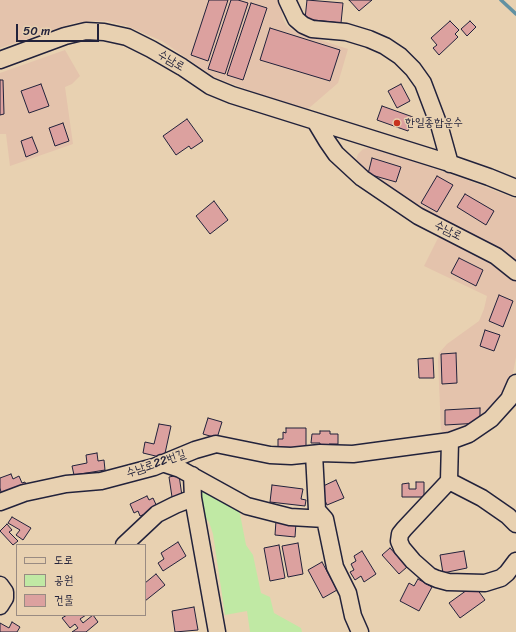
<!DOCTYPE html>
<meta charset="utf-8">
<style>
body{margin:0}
#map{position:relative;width:516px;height:632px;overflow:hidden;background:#e8d1b1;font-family:Sriracha,"Poor Story",sans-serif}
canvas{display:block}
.legend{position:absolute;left:16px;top:544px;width:130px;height:72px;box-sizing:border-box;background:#e8d1b1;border:1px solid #998b82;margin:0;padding:5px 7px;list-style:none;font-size:12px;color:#22223b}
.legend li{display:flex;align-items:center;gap:8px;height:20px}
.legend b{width:20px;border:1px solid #998b82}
.scale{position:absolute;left:16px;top:24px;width:83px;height:18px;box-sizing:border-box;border:2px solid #22223b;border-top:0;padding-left:5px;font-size:12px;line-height:14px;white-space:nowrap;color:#22223b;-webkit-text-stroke:3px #e8d1b1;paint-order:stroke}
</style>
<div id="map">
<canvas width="516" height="632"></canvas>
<ul class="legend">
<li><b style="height:5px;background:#e8d1b1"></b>도로</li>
<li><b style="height:11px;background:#c0e9a4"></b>공원</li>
<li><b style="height:11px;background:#dca19f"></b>건물</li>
</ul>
<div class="scale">50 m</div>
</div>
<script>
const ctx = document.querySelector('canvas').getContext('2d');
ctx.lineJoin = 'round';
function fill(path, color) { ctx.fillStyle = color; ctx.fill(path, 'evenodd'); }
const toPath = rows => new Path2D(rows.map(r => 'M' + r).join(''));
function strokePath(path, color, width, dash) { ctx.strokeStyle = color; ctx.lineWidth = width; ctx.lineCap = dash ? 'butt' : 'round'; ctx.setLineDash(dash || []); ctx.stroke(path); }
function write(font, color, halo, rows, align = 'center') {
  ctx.font = font + ' Sriracha,"Poor Story",sans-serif'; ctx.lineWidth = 3; ctx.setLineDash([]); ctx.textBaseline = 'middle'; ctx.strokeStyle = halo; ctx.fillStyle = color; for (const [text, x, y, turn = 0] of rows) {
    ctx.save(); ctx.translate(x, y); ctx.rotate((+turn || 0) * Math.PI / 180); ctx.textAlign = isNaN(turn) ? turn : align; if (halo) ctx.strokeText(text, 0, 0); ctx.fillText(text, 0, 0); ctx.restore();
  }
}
fill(toPath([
 [0,0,281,0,283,7,282,15,284,21,287,26,296,32,348,49,338,83,308,109,259,94,214,77,162,41,127,26,107,21,91,21,74,23,0,48],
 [65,50,80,76,72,84,65,87,73,144,10,166,6,134,0,134,0,73],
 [371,147,470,181,516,199,516,267,416,210,358,168,356,160,358,154,363,149],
 [440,234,473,249,516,279,516,357,511,384,484,422,445,436,441,429,438,361,439,353,447,344,479,321,484,309,487,296,424,266]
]), '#e4c3ac');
fill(toPath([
 [207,490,236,507,240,514,246,545,253,555,261,593,270,597,274,613,301,628,302,632,250,632,247,611,225,615,213,534,209,522,202,514,199,497,202,492]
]), '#c0e9a4');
strokePath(toPath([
 [501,0,516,14]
]), '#6191a2', 3.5);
const building = toPath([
 [209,0,228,0,208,61,191,55,209,0],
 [231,0,238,0,248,3,225,74,208,69,231,0],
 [307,0,343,3,341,23,305,19,307,0],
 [349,0,372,0,359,11,349,0],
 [251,3,267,8,243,80,227,75,251,3],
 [450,21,459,30,455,34,458,37,439,55,433,48,437,45,431,38,450,21],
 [470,21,476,27,467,36,461,29,470,21],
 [270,28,340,50,330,81,260,60,270,28],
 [0,80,3,80,4,114,0,115,0,80],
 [41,84,49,106,29,113,21,91,41,84],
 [401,84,410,101,397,108,388,91,401,84],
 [382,106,413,117,408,131,377,120,382,106],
 [187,119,203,141,191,149,189,146,176,155,163,136,187,119],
 [63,123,69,141,55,146,49,128,63,123],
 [32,137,38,152,26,157,21,141,32,137],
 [372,158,401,167,396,182,368,174,372,158],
 [437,176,453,185,437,212,421,203,437,176],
 [465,194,494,211,486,225,457,207,465,194],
 [214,201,228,220,210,234,196,216,214,201],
 [459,258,483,270,476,286,451,273,459,258],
 [499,295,513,301,503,327,489,321,499,295],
 [485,330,500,335,494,351,480,346,485,330],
 [456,353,457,383,442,384,441,354,456,353],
 [433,358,434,378,419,378,418,359,433,358],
 [480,408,480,423,445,425,445,410,480,408],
 [208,418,222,422,217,438,203,434,208,418],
 [159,424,171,426,164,458,143,453,145,442,154,444,159,424],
 [286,428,306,428,306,448,278,447,278,439,283,439,283,432,286,433,286,428],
 [320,431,330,431,330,434,338,434,338,444,329,444,329,446,320,446,320,443,311,443,312,434,320,434,320,431],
 [97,453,98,461,104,460,105,470,74,475,72,466,87,463,86,455,97,453],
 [11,474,13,479,19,476,22,483,25,482,27,488,2,496,0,488,0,478,11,474],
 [179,475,182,496,172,497,169,477,179,475],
 [336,480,344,498,327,505,319,488,336,480],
 [416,482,424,482,424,497,402,497,402,484,409,483,409,489,416,489,416,482],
 [272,485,303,489,301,499,306,500,305,506,270,502,272,485],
 [147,496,149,500,153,498,158,509,140,516,138,511,134,513,130,504,147,496],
 [12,517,31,528,23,540,16,535,20,530,8,523,12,517],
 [276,521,296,523,295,537,275,535,276,521],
 [7,524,12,530,9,532,18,541,13,545,0,531,7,524],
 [178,542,186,556,163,571,158,563,164,559,161,553,178,542],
 [298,543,303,574,288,577,282,546,298,543],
 [279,545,285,578,270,581,264,548,279,545],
 [390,548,407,567,399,574,382,555,390,548],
 [362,551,376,574,364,582,361,576,355,580,350,572,354,570,351,564,356,561,354,556,362,551],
 [464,551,467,568,443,573,440,555,464,551],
 [322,562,337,590,323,598,308,570,322,562],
 [156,574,165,585,145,601,145,583,156,574],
 [418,579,432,587,419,611,400,601,409,583,414,586,418,579],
 [474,585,485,600,460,618,449,603,474,585],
 [194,607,198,630,175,632,172,611,194,607],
 [67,615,86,615,80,619,83,623,93,615,98,622,86,632,72,632,78,628,75,624,70,628,62,618,67,615],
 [12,622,20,627,17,632,0,632,0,623,9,628,12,622]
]);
fill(building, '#dca19f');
strokePath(building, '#22223b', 1);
const minor = toPath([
 [287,0,296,19,303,25,312,29,346,32,369,39,385,46,400,56,413,69,423,83,440,128,450,164],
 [0,60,65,36,86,31,104,32,127,37,151,49,182,67,210,86,232,95,446,162,489,177,516,188],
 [315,121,327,141,336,154,362,178,418,216,496,256,516,272],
 [450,441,449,481,482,498,508,516,516,524],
 [314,454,317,510,325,519,335,567,348,593,353,616,360,632],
 [162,463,180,469,247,506,290,517,325,519],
 [192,475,193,498,217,632],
 [449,481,404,529,400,534,399,541,402,548,413,561,430,576,437,579,448,582,485,583,501,578,507,573,516,561],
 [0,502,24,493,66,484,101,481,154,467,195,450,216,444,270,455,291,456,320,453,353,454,450,441,469,434,491,419,509,399,516,383],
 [124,545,157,514,175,505,193,498],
 [0,585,5,592,5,598,0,606]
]);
strokePath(minor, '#22223b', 19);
strokePath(minor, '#e8d1b1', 16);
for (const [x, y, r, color] of [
 [397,123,4,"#c8321e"]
]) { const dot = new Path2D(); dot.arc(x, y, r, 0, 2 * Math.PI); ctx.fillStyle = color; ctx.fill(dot); strokePath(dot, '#e8d1b1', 1.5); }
write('12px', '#22223b', '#e8d1b1', [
 ["수남로",171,61,31],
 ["수남로",448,231,26],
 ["수남로22번길",156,464,-19]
]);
write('12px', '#22223b', '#e8d1b1', [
 ["한일종합운수",405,123]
], 'left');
</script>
